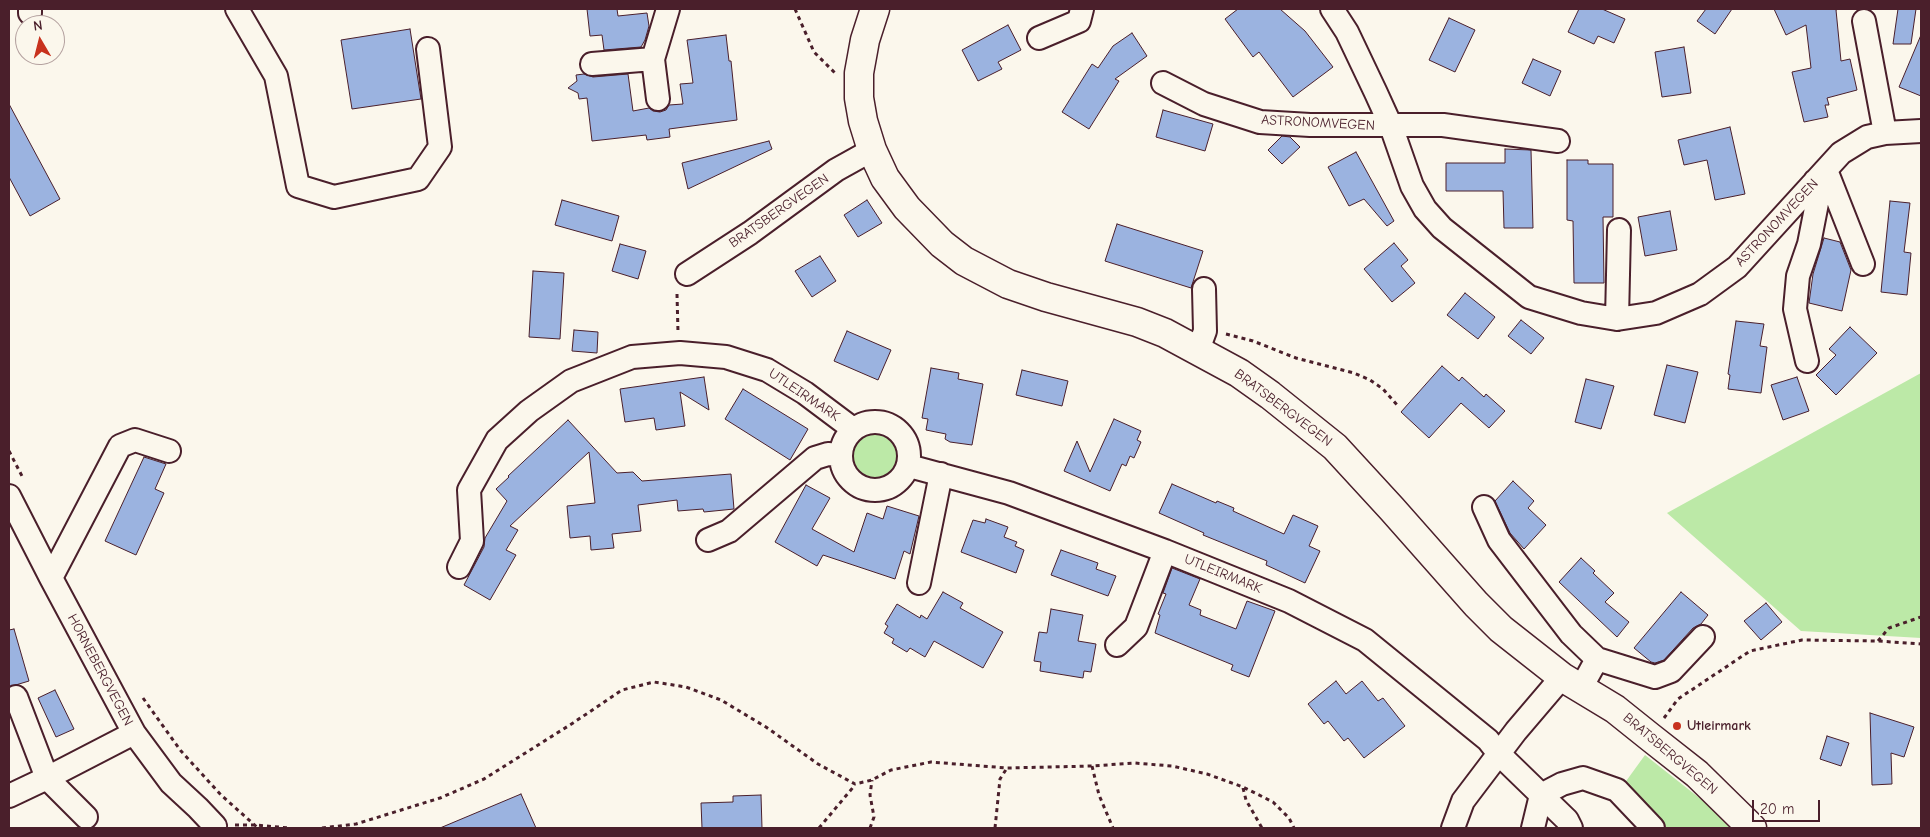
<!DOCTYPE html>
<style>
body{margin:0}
#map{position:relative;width:1930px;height:837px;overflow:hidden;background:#fbf7ec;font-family:"Comic Neue",sans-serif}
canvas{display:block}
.frame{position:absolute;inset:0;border:10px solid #4a1f2b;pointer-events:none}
.north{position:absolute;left:15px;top:15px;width:50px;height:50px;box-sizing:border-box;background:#fbf7ec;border:1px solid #b4a19f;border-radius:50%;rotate:352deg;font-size:14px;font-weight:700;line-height:20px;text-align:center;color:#4a1f2b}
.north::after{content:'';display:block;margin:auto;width:18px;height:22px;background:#c8321e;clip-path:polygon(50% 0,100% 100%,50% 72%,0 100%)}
.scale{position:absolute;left:1752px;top:800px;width:68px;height:22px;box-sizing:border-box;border:2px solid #4a1f2b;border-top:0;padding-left:6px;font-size:15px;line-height:18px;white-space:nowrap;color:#4a1f2b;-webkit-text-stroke:4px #fbf7ec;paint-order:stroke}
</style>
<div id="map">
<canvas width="1930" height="837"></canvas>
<div class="frame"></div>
<div class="north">N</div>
<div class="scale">20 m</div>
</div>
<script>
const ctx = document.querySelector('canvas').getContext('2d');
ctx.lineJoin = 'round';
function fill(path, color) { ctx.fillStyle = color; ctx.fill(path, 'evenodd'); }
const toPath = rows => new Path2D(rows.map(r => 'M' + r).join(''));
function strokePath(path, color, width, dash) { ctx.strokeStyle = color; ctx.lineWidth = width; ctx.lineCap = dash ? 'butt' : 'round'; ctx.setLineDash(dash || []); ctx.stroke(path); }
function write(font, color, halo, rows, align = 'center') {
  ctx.font = font + ' "Comic Neue",sans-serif'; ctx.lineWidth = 4; ctx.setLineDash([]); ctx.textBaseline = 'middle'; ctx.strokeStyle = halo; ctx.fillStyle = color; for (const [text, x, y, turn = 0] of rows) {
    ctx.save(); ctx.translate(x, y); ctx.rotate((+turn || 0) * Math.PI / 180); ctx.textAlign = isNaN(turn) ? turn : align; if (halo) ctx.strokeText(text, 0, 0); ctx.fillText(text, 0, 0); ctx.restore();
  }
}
fill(toPath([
 [1921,373,1921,638,1801,631,1667,513],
 '850 456a26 26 0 1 1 52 0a26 26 0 1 1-52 0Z',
 [1645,755,1707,804,1730,828,1661,828,1624,784]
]), '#bce9a7');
const building = toPath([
 [587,9,617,9,618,16,647,13,649,26,645,40,641,47,604,50,602,35,590,36,587,9],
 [1238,9,1280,9,1305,31,1333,67,1293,97,1259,52,1253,57,1225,19,1238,9],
 [1579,9,1602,9,1625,19,1614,43,1598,36,1594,44,1568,32,1579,9],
 [1706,9,1732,9,1715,34,1697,21,1706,9],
 [1774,9,1839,9,1836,10,1841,61,1850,59,1857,90,1827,98,1829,105,1825,105,1828,117,1804,122,1792,72,1811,68,1806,25,1786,35,1774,9],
 [1898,9,1916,9,1911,44,1893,44,1898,9],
 [1449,18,1475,30,1455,72,1429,60,1449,18],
 [1008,25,1021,50,998,62,1002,69,978,81,962,50,1008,25],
 [410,29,421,99,352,109,341,40,410,29],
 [1132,33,1147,56,1115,79,1119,81,1089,129,1062,112,1092,64,1098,68,1113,46,1132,33],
 [726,35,729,61,731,61,737,120,669,129,670,137,647,140,646,135,592,141,587,98,579,99,578,93,568,88,577,81,576,75,584,74,593,77,628,74,633,111,649,108,653,111,660,112,666,110,669,105,683,104,680,84,693,83,687,40,726,35],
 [1921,35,1921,96,1899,87,1921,35],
 [1684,47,1691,93,1662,97,1655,52,1684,47],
 [1533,59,1561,71,1550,96,1522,83,1533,59],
 [9,104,60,199,30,216,9,177,9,104],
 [1163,110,1213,124,1205,151,1156,137,1163,110],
 [1730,127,1745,194,1715,200,1707,160,1684,165,1678,140,1730,127],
 [1282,136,1290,137,1300,147,1282,164,1268,150,1282,136],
 [769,141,772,149,688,189,682,163,769,141],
 [1505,149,1531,150,1533,228,1504,228,1503,191,1446,191,1446,163,1505,163,1505,149],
 [1356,152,1394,221,1387,226,1364,199,1349,206,1328,167,1356,152],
 [1567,160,1588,160,1588,164,1613,164,1613,217,1603,217,1604,283,1574,283,1573,221,1567,220,1567,160],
 [562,200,619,216,612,241,555,225,562,200],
 [867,200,882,223,858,237,844,215,867,200],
 [1890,201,1910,203,1904,252,1911,253,1907,295,1881,292,1890,201],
 [1670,211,1677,250,1645,256,1638,217,1670,211],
 [1117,224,1203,251,1191,288,1105,261,1117,224],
 [1824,238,1840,242,1851,270,1842,311,1809,303,1813,274,1824,238],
 [1394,243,1408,260,1401,266,1415,283,1392,302,1364,269,1394,243],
 [620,244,646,251,638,279,612,271,620,244],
 [820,256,836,281,812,297,795,271,820,256],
 [533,271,564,273,560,339,529,337,533,271],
 [1465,293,1495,317,1478,339,1447,315,1465,293],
 [1521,320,1544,338,1531,354,1508,336,1521,320],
 [1736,321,1764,324,1760,346,1767,347,1761,393,1728,389,1730,375,1728,374,1736,321],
 [1850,327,1877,353,1836,395,1816,375,1836,355,1829,349,1850,327],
 [574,330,598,332,597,353,572,351,574,330],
 [847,331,891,350,878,380,834,361,847,331],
 [1667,365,1698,372,1685,423,1654,415,1667,365],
 [1442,366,1459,381,1462,377,1484,397,1486,394,1505,411,1489,428,1461,403,1429,438,1401,412,1442,366],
 [931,368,959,373,958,379,983,384,972,445,950,442,945,439,946,434,926,430,928,419,922,418,931,368],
 [1022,370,1068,381,1062,406,1016,395,1022,370],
 [704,377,709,410,680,392,685,426,656,430,654,418,625,422,620,389,704,377],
 [1797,377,1809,411,1783,420,1771,385,1797,377],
 [1586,379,1614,386,1601,429,1575,422,1586,379],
 [743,389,808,429,790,460,725,419,743,389],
 [1114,419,1141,431,1137,440,1141,442,1134,458,1130,456,1126,466,1122,464,1110,491,1064,471,1077,441,1090,472,1114,419],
 [568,420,617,473,633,472,642,481,731,474,734,509,704,512,703,509,678,511,677,500,638,505,641,531,612,534,614,548,591,550,590,536,570,538,567,506,595,503,589,452,510,526,518,530,506,550,516,555,490,600,464,585,484,547,485,538,507,501,496,489,509,477,508,476,568,420],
 [144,457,166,464,155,489,164,493,136,555,105,541,144,457],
 [1513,481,1534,501,1528,508,1546,525,1524,549,1510,533,1495,501,1513,481],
 [1172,484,1216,503,1217,501,1234,508,1233,511,1284,534,1293,515,1318,526,1309,546,1320,551,1305,583,1266,565,1267,561,1203,535,1204,533,1159,513,1172,484],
 [806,485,830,498,812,529,854,552,867,513,883,519,887,506,919,516,910,554,904,551,895,579,823,555,817,566,775,542,806,485],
 [986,519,1008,527,1004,537,1017,542,1015,546,1024,550,1016,573,961,552,973,520,985,523,986,519],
 [1061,550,1098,563,1096,569,1116,576,1108,596,1051,575,1061,550],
 [1581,558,1595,571,1593,573,1614,593,1605,602,1629,622,1617,637,1559,582,1581,558],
 [1172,568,1200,579,1189,605,1201,610,1200,615,1236,629,1247,601,1275,611,1249,677,1231,670,1233,665,1155,633,1160,615,1158,614,1166,594,1163,593,1172,568],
 [943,592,963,603,960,608,1003,632,983,668,934,641,925,657,910,648,907,652,892,643,894,639,884,633,888,626,885,624,897,604,920,618,921,615,927,619,943,592],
 [1681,592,1708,615,1701,624,1693,628,1664,660,1655,663,1651,662,1634,648,1681,592],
 [1766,603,1782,622,1761,640,1744,621,1766,603],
 [1051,609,1083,615,1078,641,1096,644,1091,672,1084,671,1083,678,1040,671,1041,662,1034,661,1039,632,1047,633,1051,609],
 [14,629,29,681,9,687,9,630,14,629],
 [1336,681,1346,694,1362,681,1378,701,1383,698,1405,726,1364,758,1348,738,1344,741,1328,721,1324,724,1308,704,1336,681],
 [55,690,74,729,56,737,38,698,55,690],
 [1870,713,1914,727,1904,757,1891,753,1892,784,1872,785,1870,713],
 [1827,736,1849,743,1841,766,1820,759,1827,736],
 [521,794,536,828,440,828,521,794],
 [761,795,762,828,702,828,701,803,733,802,733,796,761,795]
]);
fill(building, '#9bb3e0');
strokePath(building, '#4a1f2b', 1);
const minor = toPath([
 [30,9,30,13],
 [237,9,276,76,298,186,334,197,418,179,440,147,428,49],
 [1332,9,1347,32,1376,93,1391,126,1412,186,1425,209,1442,228,1529,297,1581,313,1617,319,1656,313,1700,294,1737,267,1841,153,1867,137,1885,133,1921,131],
 [1864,21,1885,133],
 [1039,38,1079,21,1082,9],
 [592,64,653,59],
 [1163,83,1204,104,1260,122,1310,125,1443,125,1558,141],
 [658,99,653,59,668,9],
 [1826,170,1863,264],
 [687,274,750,233,836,170,872,150],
 [1617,319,1619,230],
 [1198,350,1205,331,1204,289],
 [1807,361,1795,309,1798,276,1809,244,1818,198,1815,181],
 '841 456a34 34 0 1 1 68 0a34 34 0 1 1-68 0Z',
 [909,466,1009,493,1165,551,1289,601,1365,640,1488,740,1499,754,1567,820,1571,828],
 [9,496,51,578,134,733,171,783,198,808,215,826,214,828],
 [1484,507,1499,540,1571,634,1597,659,1581,688],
 [708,540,729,531,815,458,828,454,840,455],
 [459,567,472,541,469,490,497,440,529,411,571,381,632,357,680,353,726,357,767,370,805,393,853,429],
 [51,578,120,446,135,440,169,451],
 [919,583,941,474],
 [1117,645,1136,627,1165,551],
 [1597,659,1655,677,1671,671,1703,637],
 [9,796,47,778,16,697],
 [86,817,47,778,134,733],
 [1453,828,1463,801,1516,731,1562,677],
 [1533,828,1541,795,1562,784,1583,778,1617,790,1653,828]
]);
const major = toPath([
 [875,9,865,40,859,73,859,98,863,121,872,150,885,178,907,208,942,244,964,261,1008,284,1046,297,1137,322,1165,333,1239,373,1270,395,1335,447,1392,509,1476,604,1501,629,1562,677,1615,709,1650,737,1697,774,1752,828]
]);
strokePath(minor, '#4a1f2b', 26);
strokePath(major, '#4a1f2b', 31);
strokePath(toPath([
 [795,9,814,52,835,73],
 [677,294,678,332],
 [1226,334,1253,341,1296,358,1354,373,1370,380,1383,389,1398,406],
 [9,451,23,478],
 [1878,641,1889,628,1921,617],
 [143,698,181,751,221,795,258,828],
 [1664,718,1678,699,1750,651,1802,640,1878,641,1921,644],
 [1092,766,1099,795,1113,828],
 [1243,788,1246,800,1262,828],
 [235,825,255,825,289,828],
 [322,828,356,824,440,798,484,779,573,723,622,690,654,682,686,687,721,700,766,727,818,764,855,784,872,780,891,770,931,762,1007,768,1092,766,1134,763,1172,766,1207,774,1243,787,1273,802,1289,818,1294,828],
 [819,828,855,785],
 [870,828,874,817,870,795,872,780],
 [995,828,1000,779,1007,768]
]), '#4a1f2b', 3, [4, 4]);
strokePath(minor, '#fbf7ec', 22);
strokePath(major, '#fbf7ec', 28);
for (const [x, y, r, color] of [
 [1677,726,5,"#c8321e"]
]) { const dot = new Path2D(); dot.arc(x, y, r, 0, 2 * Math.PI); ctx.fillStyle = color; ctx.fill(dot); strokePath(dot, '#fbf7ec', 2); }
write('14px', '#4a1f2b', '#fbf7ec', [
 ["ASTRONOMVEGEN",1318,123,3],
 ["BRATSBERGVEGEN",779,211,-35],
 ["ASTRONOMVEGEN",1777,223,-47],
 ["UTLEIRMARK",804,395,34],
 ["BRATSBERGVEGEN",1283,408,37],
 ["UTLEIRMARK",1223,574,22],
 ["HORNEBERGVEGEN",100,670,62],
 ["BRATSBERGVEGEN",1670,754,40]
]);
write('bold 14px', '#4a1f2b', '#fbf7ec', [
 ["Utleirmark",1687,726]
], 'left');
</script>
